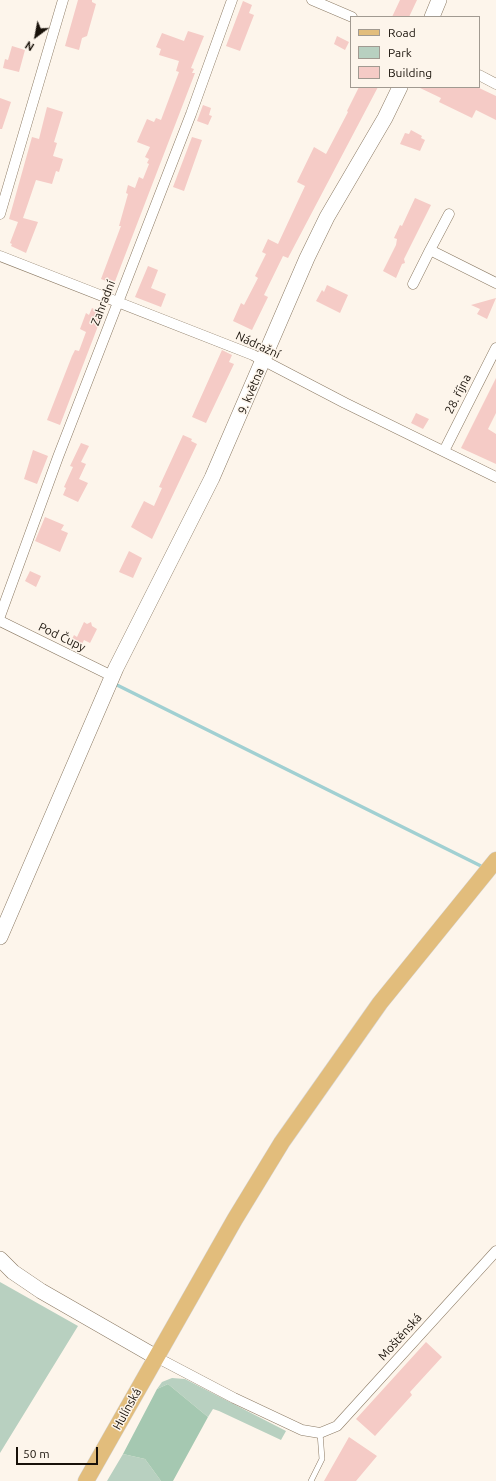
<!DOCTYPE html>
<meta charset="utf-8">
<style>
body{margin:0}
#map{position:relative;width:496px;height:1481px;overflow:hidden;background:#fdf5eb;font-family:Ubuntu,sans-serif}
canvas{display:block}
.legend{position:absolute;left:350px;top:16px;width:130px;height:72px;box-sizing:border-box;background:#fdf5eb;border:1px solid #a19a91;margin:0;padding:5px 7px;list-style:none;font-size:12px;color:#181109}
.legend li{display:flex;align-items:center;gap:8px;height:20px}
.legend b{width:20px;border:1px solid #a19a91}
.north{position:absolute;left:16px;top:16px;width:40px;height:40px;-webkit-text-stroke:3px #fdf5eb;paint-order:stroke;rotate:212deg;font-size:11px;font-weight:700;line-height:16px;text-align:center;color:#181109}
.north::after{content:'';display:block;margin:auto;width:14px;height:18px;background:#181109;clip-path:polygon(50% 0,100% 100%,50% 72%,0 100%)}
.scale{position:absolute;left:16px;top:1447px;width:82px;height:18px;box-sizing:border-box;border:2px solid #181109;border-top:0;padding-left:5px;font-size:12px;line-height:14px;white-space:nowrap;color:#181109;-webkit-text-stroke:3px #fdf5eb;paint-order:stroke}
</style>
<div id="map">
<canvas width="496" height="1481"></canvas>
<ul class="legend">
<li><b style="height:5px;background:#e2bd7c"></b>Road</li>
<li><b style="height:11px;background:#b8d0c0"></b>Park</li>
<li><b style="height:11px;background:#f5cbc6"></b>Building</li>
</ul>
<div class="north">N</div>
<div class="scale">50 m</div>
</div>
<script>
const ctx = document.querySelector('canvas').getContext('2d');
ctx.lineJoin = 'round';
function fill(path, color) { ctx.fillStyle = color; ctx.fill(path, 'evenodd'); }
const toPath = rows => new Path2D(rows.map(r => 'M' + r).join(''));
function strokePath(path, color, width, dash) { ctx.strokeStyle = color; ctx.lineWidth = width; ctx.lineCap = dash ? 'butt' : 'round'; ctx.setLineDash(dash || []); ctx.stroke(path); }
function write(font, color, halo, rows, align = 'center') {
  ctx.font = font + ' Ubuntu,sans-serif'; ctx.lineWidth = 3; ctx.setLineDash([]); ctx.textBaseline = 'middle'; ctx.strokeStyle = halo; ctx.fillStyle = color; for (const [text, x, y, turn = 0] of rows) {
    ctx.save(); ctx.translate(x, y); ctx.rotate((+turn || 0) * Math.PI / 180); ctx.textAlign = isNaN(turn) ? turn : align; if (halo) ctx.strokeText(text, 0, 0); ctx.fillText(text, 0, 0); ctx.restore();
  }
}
fill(toPath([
 [0,1282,78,1326,0,1453],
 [172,1378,185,1379,286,1431,281,1440,219,1411,213,1409,208,1417,168,1384,157,1389,162,1382],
 [123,1454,145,1459,161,1481,107,1481]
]), '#b8d0c0');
fill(toPath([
 [168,1384,208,1417,173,1481,161,1481,145,1459,123,1454,157,1389]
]), '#a5c8b1');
strokePath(toPath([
 [115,684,485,868]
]), '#a1d0d2', 3.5);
fill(toPath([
 [78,0,92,0,92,2,96,4,87,36,82,38,79,50,65,46],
 [400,0,417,0,409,17,392,17],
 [243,1,252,5,249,13,254,15,240,51,226,46],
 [188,31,204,36,191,68,194,69,192,73,195,73,114,284,101,279,121,226,119,226,128,194,126,193,128,185,135,188,139,177,143,179,149,164,147,163,149,159,145,157,150,147,137,142,147,119,154,122,156,118,161,120,179,72,176,71,179,61,159,55,161,49,156,47,162,33,184,41],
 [337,36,349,42,345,50,334,44],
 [12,46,25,50,19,72,3,68,5,59,8,60],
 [359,87,378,87,288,258,283,256,264,295,268,297,252,330,233,321,241,303,244,305,258,278,255,276,266,254,262,252,268,239,278,244,305,186,297,182,314,147,326,154,348,112,347,111],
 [418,87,477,87,496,96,496,120,476,110,472,118,439,102,441,98],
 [0,98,11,102,2,129,0,129],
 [203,105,211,108,209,115,212,116,208,125,197,121],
 [47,107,63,112,54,142,57,143,53,156,63,159,59,172,56,171,52,184,36,180,23,218,38,222,26,253,11,246,12,244,10,243,18,222,9,219,32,137,39,139],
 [411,130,422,136,421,138,425,140,420,151,400,144,405,133,409,134],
 [192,137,202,140,184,191,173,187],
 [415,198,431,205,404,259,405,263,402,264,396,278,383,271,396,245,397,239,394,238,400,225,402,226],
 [148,266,158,270,151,288,166,294,161,307,135,297],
 [327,285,348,295,340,313,316,301,322,290,324,292],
 [496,298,487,319,477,314,480,309,471,305],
 [92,308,103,313,60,425,47,420,72,356,75,350,79,351,86,332,80,329,86,313,89,315],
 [222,350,232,355,229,362,234,364,206,423,192,417],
 [496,378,496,413,488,429,496,434,496,464,461,448],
 [416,413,429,419,423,429,411,423],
 [183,435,192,439,191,441,197,444,152,539,131,527,144,501,154,506,162,488,159,487],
 [81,443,89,446,81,462,86,464,79,479,88,483,78,502,63,495,66,488,64,487,73,467,70,466],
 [33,450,48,456,37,484,24,479],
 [45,517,64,525,61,530,68,533,60,552,35,541],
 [129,551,142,558,133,578,119,572],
 [30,571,41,576,36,587,25,581],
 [84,622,87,624,91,622,92,626,97,629,90,643,84,640,79,650,69,645,74,635,77,637],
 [426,1342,442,1357,410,1392,412,1395,375,1436,356,1419],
 [349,1437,377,1456,356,1481,324,1481]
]), '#f5cbc6');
const lane = toPath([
 [311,1481,322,1459,320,1433]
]);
const street = toPath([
 [312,0,352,17],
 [479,75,496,84],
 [0,214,63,0],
 [430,250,449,214],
 [0,256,253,355,345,403,496,477],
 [413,284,430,250,496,283],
 [444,451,496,348],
 [0,616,58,457,191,114,232,0],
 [0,621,112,676],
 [156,1357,234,1398,302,1430,320,1433,337,1426,496,1251]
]);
const secondary = toPath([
 [432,17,439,0],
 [0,937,116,668,212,478,307,258,327,217,385,118,400,87],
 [0,1259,13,1272,41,1291,156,1357]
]);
const primary = toPath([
 [86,1481,235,1219,282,1142,380,1003,496,860]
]);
strokePath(lane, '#8b7a64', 6);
strokePath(street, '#8b7a64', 11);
strokePath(secondary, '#8b7a64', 16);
strokePath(primary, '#d5d4d3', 17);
strokePath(lane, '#fff', 5);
strokePath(street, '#fff', 10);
strokePath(secondary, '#fff', 15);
strokePath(primary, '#e2bd7c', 16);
write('12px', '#181109', '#fdf5eb', [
 ["Zahradní",103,303,-69],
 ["Nádražní",258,345,25],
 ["9. května",251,391,-67],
 ["28. října",458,394,-63],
 ["Pod Čupy",62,637,26],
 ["Moštěnská",400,1337,-48],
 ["Hulínská",127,1409,-61]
]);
</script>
